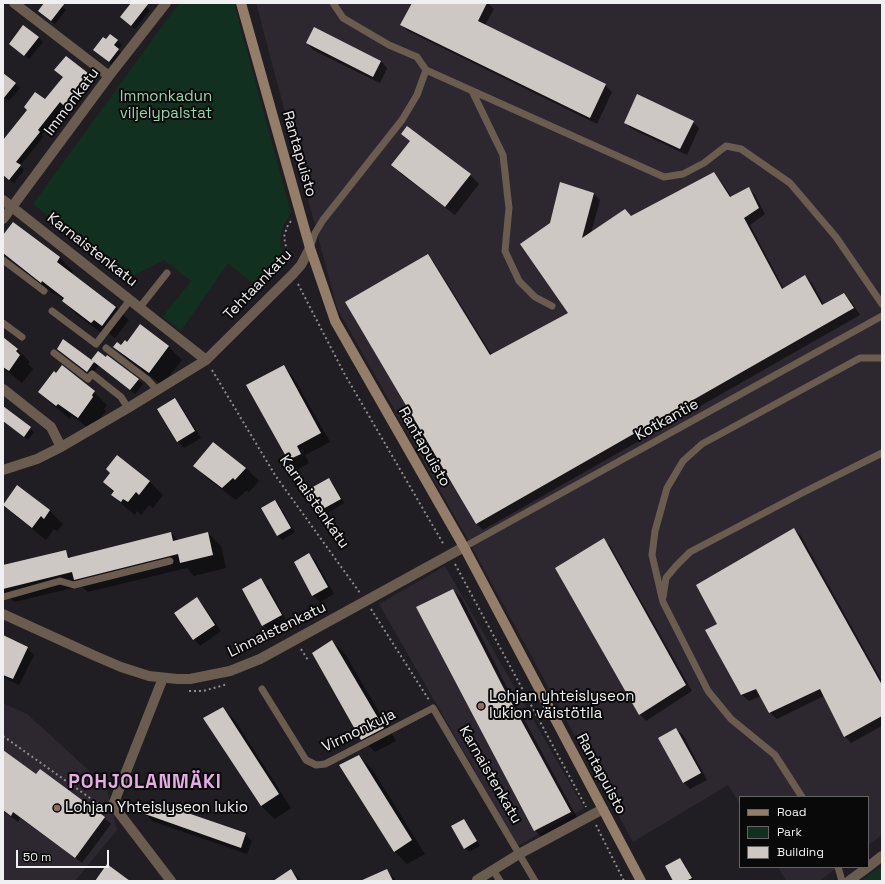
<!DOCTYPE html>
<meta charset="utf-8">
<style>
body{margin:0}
#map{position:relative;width:885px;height:884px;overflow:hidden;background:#201e22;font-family:"Space Grotesk",sans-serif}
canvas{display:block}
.frame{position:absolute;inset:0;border:4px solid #f0eff1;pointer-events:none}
.legend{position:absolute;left:739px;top:796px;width:130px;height:72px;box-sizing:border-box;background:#0a090a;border:1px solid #666566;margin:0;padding:5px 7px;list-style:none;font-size:12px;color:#f0eff1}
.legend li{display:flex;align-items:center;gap:8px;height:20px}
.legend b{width:20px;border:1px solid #666566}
.scale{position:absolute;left:16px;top:850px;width:93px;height:18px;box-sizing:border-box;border:2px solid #f0eff1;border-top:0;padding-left:5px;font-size:12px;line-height:14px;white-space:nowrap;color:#f0eff1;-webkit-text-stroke:3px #0a090a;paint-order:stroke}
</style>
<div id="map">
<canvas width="885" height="884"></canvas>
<div class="frame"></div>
<ul class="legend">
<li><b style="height:5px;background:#947e69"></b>Road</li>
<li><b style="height:11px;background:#12301f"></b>Park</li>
<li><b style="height:11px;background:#cec8c5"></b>Building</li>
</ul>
<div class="scale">50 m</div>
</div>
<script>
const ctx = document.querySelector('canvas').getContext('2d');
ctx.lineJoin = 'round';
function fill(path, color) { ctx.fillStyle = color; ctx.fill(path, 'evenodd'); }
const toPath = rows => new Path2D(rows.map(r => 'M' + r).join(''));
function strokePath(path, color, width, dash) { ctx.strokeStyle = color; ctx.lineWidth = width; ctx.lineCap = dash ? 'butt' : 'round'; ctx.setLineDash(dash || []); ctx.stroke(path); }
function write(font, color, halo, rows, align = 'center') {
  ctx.font = font + ' "Space Grotesk",sans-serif'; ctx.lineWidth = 4; ctx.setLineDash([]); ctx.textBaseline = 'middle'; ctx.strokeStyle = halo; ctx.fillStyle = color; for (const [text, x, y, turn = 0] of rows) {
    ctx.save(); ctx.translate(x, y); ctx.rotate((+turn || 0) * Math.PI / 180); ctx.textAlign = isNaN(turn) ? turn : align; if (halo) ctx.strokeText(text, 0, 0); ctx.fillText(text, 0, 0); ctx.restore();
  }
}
fill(toPath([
 [256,3,882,3,882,835,868,845,868,797,740,797,740,804,728,785,633,842,468,540,337,308],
 [445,566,584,808,518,846,379,604],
 [3,703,27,714,106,786,117,830,75,881,3,881],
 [778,867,838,867,819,881,786,881]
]), '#2d2830');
fill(toPath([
 [179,3,234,3,291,213,283,226,280,240,285,266,275,271,258,288,228,263,181,331,163,316,191,281,164,260,127,279,33,204],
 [882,866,882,881,861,881]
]), '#12301f');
fill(toPath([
 [45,3,62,3,60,4,66,10,55,24,43,15],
 [132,3,142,3,150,10,135,29,121,17],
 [413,3,488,3,494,9,485,25,605,85,612,92,597,124,408,31,401,25],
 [24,26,43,42,29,59,14,48],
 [110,35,122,45,118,50,122,54,113,66,94,50],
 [307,43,381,61,387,68,380,83,313,50],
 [66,57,92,78,69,109,64,106,42,135,43,137,20,166,24,170,14,183,3,175,3,141,45,101,63,77],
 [3,74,20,88,9,101,3,96],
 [625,122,693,122,699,128,687,155,632,129],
 [403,134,470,175,479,184,455,215,401,174,392,165,411,142],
 [713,174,720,180,732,197,749,188,755,195,765,214,750,225,784,289,805,276,812,283,824,305,844,295,851,301,860,315,483,530,476,523,428,255,434,262,492,355,569,314,522,244,594,194,600,200,591,233,631,217],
 [13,223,60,258,73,271,71,274,116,307,129,320,115,338,107,332,105,336,76,314,63,301,64,300,56,294,55,295,3,254,3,237],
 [140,325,169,347,182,360,162,385,128,360,114,347,121,346,127,343],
 [3,338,17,349,30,362,28,364,33,369,22,383,3,368],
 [64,341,94,364,107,356,143,384,135,394,99,366,91,375,62,353],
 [283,366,292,375,330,442,305,455,309,463,298,469,289,460,248,386],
 [39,392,94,392,107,405,104,409,106,411,91,430,72,416,70,419,53,405],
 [175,400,181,406,201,438,184,448,178,441,158,409],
 [3,408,34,432,28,440,3,421],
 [117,457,150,482,163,495,153,508,149,505,141,515,137,511,135,515,126,508,113,495,114,493,104,482,111,473],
 [195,466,246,468,259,481,249,492,247,490,236,500,208,479],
 [329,479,333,483,344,503,328,513,323,509],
 [18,486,50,511,63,524,57,531,54,529,46,540,17,517,4,504],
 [275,501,279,505,295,532,282,540,278,535,262,508],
 [794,529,801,536,882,681,882,726,851,743,845,736,824,696,777,719,770,713,761,696,749,701,742,695,707,631,719,624],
 [171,533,178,540,208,533,221,546,226,568,194,576,187,568,88,592,81,586,14,602,3,591,3,566,65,551,72,558],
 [604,540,610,546,692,691,646,721,640,714],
 [309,554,316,561,334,594,320,602,313,595],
 [261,580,268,586,287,622,270,632,263,625],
 [453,590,462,599,512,697,579,821,543,839,535,830],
 [197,599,203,605,221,631,200,646,194,639],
 [3,637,27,648,34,655,19,685,3,677],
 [332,641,345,654,396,741,375,752,362,739],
 [223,708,236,722,291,808,275,819,261,806],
 [676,729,683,735,707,780,690,789,684,783,659,738],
 [3,752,36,776,104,818,111,824,82,863,20,818,18,822,3,811],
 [359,756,372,769,425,854,407,864,394,851],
 [146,814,175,814,245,834,252,841,247,854,152,821],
 [464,820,468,824,480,846,469,852,465,848],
 [680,859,684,863,694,881,674,881],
 [291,870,302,881,275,881],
 [386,870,397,881,368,881]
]), '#0007');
fill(toPath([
 [44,3,65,3,51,21,38,11],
 [131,3,149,3,131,26,120,17],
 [412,3,487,3,478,21,606,84,590,118,400,25],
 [23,25,39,37,24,56,9,44],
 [314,27,381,61,373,77,306,43],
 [110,34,118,40,114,45,119,49,109,62,93,50,103,37,106,39],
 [66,56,88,73,64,106,60,102,38,130,40,132,16,162,21,165,9,180,3,175,3,140,27,110,24,107,35,92,45,99,63,77,54,70],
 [3,73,16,83,3,99],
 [637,94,694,121,680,149,624,123],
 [407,126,471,174,445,207,391,165,410,141,401,134],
 [714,172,730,197,749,187,759,208,744,218,782,289,805,275,822,305,844,293,854,308,476,524,345,302,428,254,490,355,568,313,520,244,550,223,560,182,594,193,582,238,625,209,631,216],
 [13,222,60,257,57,262,116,307,102,326,94,320,91,323,62,301,64,298,42,281,41,283,3,253,3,235],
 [140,324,169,346,149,373,113,347,117,342,121,345,125,340,127,342],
 [3,337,18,349,16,351,20,355,9,371,3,367],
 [63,339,93,361,91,360,98,351,106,357,107,355,139,379,130,390,94,362,87,372,57,349],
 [62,365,95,391,92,395,93,397,78,418,58,404,56,406,38,392,54,371,56,373],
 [284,365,321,433,297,446,301,454,288,460,246,385],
 [175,398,195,431,177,442,157,409],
 [3,406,31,427,24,437,3,421],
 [213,442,246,468,235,480,233,478,222,488,193,466],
 [117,455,150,481,139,495,136,492,128,502,123,499,121,502,111,495,114,491,103,482,110,473,106,469],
 [329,478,341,499,323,509,311,488],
 [17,485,50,510,44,519,41,516,32,528,3,505],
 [275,500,291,528,277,536,261,508],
 [794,528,882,685,882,716,844,737,820,689,769,713,756,689,741,695,705,630,717,624,696,585],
 [171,532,173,541,208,532,213,555,180,563,178,554,74,580,72,572,3,589,3,565,66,550,68,558],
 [604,538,686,685,639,715,555,568],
 [309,553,328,587,312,596,294,562],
 [261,578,282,615,262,626,242,589],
 [453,589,503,687,571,812,534,831,416,607],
 [197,597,215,625,193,640,174,613],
 [3,635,28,647,13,679,3,675],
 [332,640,384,728,361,740,312,653],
 [223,707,279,794,261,806,203,718],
 [676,728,701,773,683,783,658,738],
 [3,750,36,774,40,769,105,817,75,858,13,812,11,816,3,810],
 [359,755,412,840,394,852,339,765],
 [148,804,174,813,176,809,246,833,241,848,145,814],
 [464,819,477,841,464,849,451,826],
 [680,858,692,878,686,881,673,881,665,866],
 [107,864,130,881,95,881],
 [291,869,298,881,273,881],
 [387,869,393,881,360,881]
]), '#cec8c5');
strokePath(toPath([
 [289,261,284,237,287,227,291,221],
 [298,284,344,373,444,545],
 [212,370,275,475,360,593],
 [455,564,586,807],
 [371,609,429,700],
 [301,649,308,660],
 [189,691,203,691,228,684],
 [3,736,97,803,102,803],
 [596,825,624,881]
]), '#8c8b8d', 2, [2, 3]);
strokePath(toPath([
 [426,70,664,177,683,174,704,163,726,146,741,149,790,183,836,237,882,304],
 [472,91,503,155,509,208,505,251,519,281,535,297,552,306],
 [310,248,315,233,323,220,402,120,417,95,426,70,417,57,389,45,343,18,333,3],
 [3,260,44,291],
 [140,307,167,273],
 [52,311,96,344,130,300],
 [3,323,22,337],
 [106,348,148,380,157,390],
 [54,353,88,379,92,374,121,397,128,408],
 [464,547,882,316],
 [3,597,60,581,74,585,170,561],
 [663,597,666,578,676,566,690,552,804,492,882,453],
 [262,689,306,760,316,765,325,764,333,760,433,708,535,881],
 [802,797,775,755,731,719,708,691,663,602,652,555,655,531,667,488,683,461,702,444,860,358,882,358],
 [838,867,842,881],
 [493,870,500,881]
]), '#6a5c4f', 7);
strokePath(toPath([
 [14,3,109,76],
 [3,200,206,360],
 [3,219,109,76,166,3],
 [3,389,51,427,61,447],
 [3,470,37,459,61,447,128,408,206,360,293,274,301,265,310,248],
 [3,614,93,655,121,667,149,676,177,679,190,679,230,671,260,659,464,547],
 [163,678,113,805,171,881],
 [868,867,882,856],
 [477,880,519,854,603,809],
 [849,881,868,867]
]), '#6a5c4f', 10);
strokePath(toPath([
 [241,3,310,248,335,321,464,547,641,881]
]), '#947e69', 10);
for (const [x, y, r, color] of [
 [481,706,4,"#8d6e63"],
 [57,808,4,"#8d6e63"]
]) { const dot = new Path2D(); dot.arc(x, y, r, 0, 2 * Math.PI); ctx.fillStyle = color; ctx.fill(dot); strokePath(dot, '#0a090a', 1.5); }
write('15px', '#94d6ac', '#0a090a', [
 ["Immonkadun",166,97],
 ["viljelypalstat",166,114]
]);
write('15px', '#f0eff1', '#0a090a', [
 ["Immonkatu",72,102,-53],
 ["Rantapuisto",299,154,74],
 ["Karnaistenkatu",92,250,38],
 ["Tehtaankatu",258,285,-46],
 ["Kotkantie",667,420,-29],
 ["Rantapuisto",424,447,60],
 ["Karnaistenkatu",314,502,55],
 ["Linnaistenkatu",277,630,-26],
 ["Virmonkuja",359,731,-26],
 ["Rantapuisto",601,774,62],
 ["Karnaistenkatu",490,775,60]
]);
write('15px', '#f0eff1', '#0a090a', [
 ["Lohjan yhteislyseon",489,697],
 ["lukion väistötila",489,714],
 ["Lohjan Yhteislyseon lukio",65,808]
], 'left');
ctx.letterSpacing = '1px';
write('bold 19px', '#e4abe5', '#0a090a', [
 ["POHJOLANMÄKI",145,783]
]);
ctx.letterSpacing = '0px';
</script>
